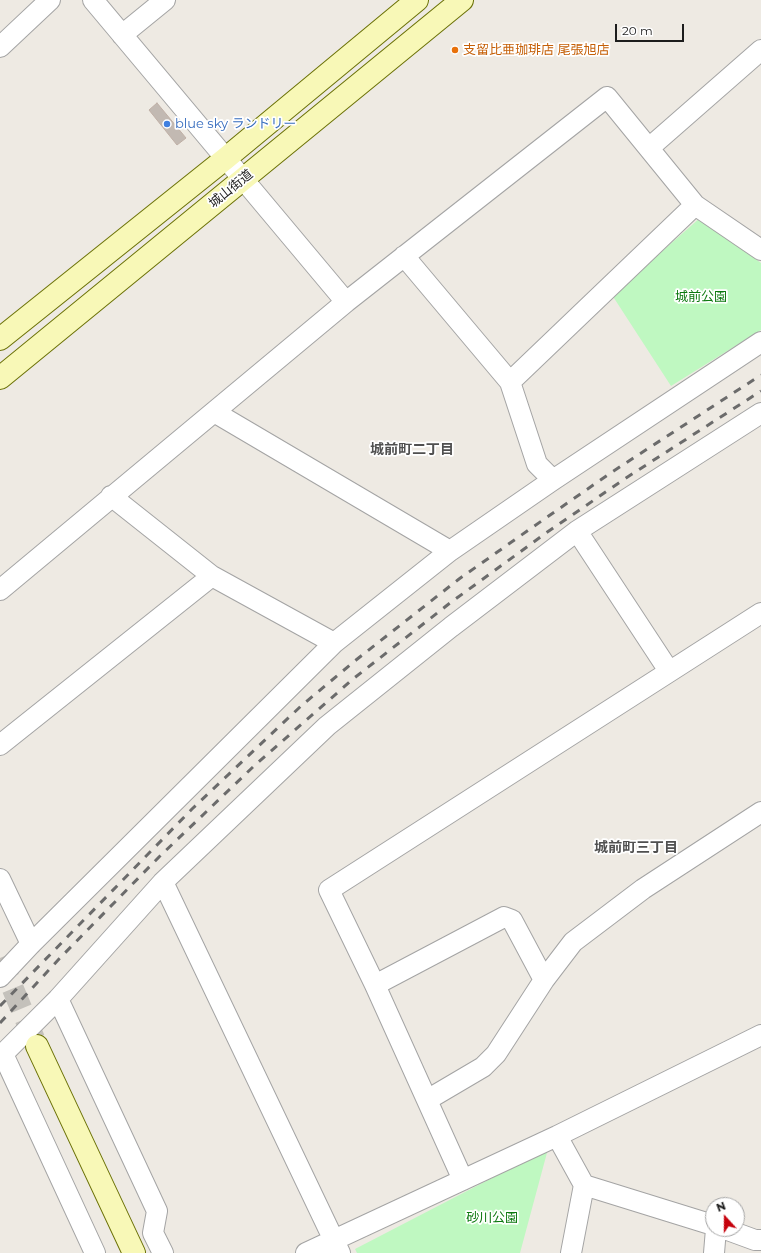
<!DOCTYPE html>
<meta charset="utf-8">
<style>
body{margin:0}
#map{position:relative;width:761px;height:1253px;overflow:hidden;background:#eeeae3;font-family:Montserrat,sans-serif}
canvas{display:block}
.north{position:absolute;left:705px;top:1197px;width:40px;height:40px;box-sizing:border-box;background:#fff;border:1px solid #a5a5a5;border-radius:50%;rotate:339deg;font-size:11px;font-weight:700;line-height:16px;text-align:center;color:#1d1d1d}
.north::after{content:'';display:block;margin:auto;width:14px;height:18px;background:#c6030e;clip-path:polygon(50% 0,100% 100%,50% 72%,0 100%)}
.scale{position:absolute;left:615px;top:24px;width:69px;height:18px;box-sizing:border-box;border:2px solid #1d1d1d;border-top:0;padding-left:5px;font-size:12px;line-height:14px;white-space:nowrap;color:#1d1d1d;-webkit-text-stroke:3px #fff;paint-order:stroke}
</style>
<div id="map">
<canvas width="761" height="1253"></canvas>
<div class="north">N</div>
<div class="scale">20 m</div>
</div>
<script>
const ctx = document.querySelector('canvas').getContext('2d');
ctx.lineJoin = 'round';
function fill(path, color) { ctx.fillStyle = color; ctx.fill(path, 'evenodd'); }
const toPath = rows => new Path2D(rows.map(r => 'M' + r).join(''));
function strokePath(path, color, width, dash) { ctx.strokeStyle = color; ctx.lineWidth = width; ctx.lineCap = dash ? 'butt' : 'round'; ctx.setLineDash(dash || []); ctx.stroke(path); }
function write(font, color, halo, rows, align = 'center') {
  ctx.font = font + ' Montserrat,"Noto Sans JP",sans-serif'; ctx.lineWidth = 3.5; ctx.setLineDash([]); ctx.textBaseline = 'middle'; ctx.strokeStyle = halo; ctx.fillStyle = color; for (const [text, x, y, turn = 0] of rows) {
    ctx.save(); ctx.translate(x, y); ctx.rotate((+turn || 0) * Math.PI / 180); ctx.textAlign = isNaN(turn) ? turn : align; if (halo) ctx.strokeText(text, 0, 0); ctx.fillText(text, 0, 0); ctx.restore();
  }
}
fill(toPath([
 [700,218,761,263,761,330,671,386,612,295],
 [548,1149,520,1253,357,1253,355,1249]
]), '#bff8c1');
const building = toPath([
 [157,103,186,138,177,145,149,110,157,103]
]);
fill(building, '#c2b9b2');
strokePath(building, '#bfafa5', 1);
strokePath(toPath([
 [0,958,37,1046]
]), '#c4c1bb', 22, [22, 11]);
const street = toPath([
 [93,0,346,302],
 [122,35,165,0],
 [0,47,50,0],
 [649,148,761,50],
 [404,256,510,382,537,464,553,480],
 [510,382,695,205],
 [214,412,450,551],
 [111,496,212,576,334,643],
 [577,531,669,671],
 [0,590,346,302,607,97,695,205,761,250],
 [0,745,212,576],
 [0,879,31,944],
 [163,882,340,1253],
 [0,977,31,944,334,643,450,551,553,480,761,342],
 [375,985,504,917,512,920,544,980],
 [58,999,157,1211,153,1233,163,1253],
 [3,1054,95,1253],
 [0,1057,58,999,163,882,327,726,451,627,577,531,761,413],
 [427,1100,483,1067,496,1054,544,980,573,942,643,889,761,812],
 [557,1136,584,1185],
 [463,1180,375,985,329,890,761,613],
 [725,1229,755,1240,761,1240],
 [306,1253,557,1136,761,1035],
 [571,1253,584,1185,713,1225],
 [714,1253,716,1229]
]);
const secondary = toPath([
 [0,339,225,159,417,0],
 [0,378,462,0],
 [37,1046,134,1253]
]);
strokePath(street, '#a4a4a4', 22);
strokePath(secondary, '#6b7106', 24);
strokePath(street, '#fff', 20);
strokePath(secondary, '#f8f8b7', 22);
strokePath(toPath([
 [0,1006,192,809,301,706,356,660,459,579,530,529,612,472,761,375],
 [0,1023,59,959,159,857,254,766,353,679,450,603,546,533,626,478,761,391]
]), '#6b6b6b', 3, [8, 8]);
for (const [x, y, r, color] of [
 [455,50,4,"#e8710a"],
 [167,124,4,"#3f7fe0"]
]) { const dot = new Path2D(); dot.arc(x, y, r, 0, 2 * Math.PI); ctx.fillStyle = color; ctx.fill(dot); strokePath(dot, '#fff', 1.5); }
write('13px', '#c56008', '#fff', [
 ["支留比亜珈琲店 尾張旭店",463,50]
], 'left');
write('13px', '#366cbe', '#fff', [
 ["blue sky ランドリー",175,124]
], 'left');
write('13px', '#1d1d1d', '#fff', [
 ["城山街道",231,189,-39]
]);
write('13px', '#0d7910', '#fff', [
 ["城前公園",701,297],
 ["砂川公園",492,1218]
]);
write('bold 14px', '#505050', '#fff', [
 ["城前町二丁目",412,450],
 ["城前町三丁目",636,848]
]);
</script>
